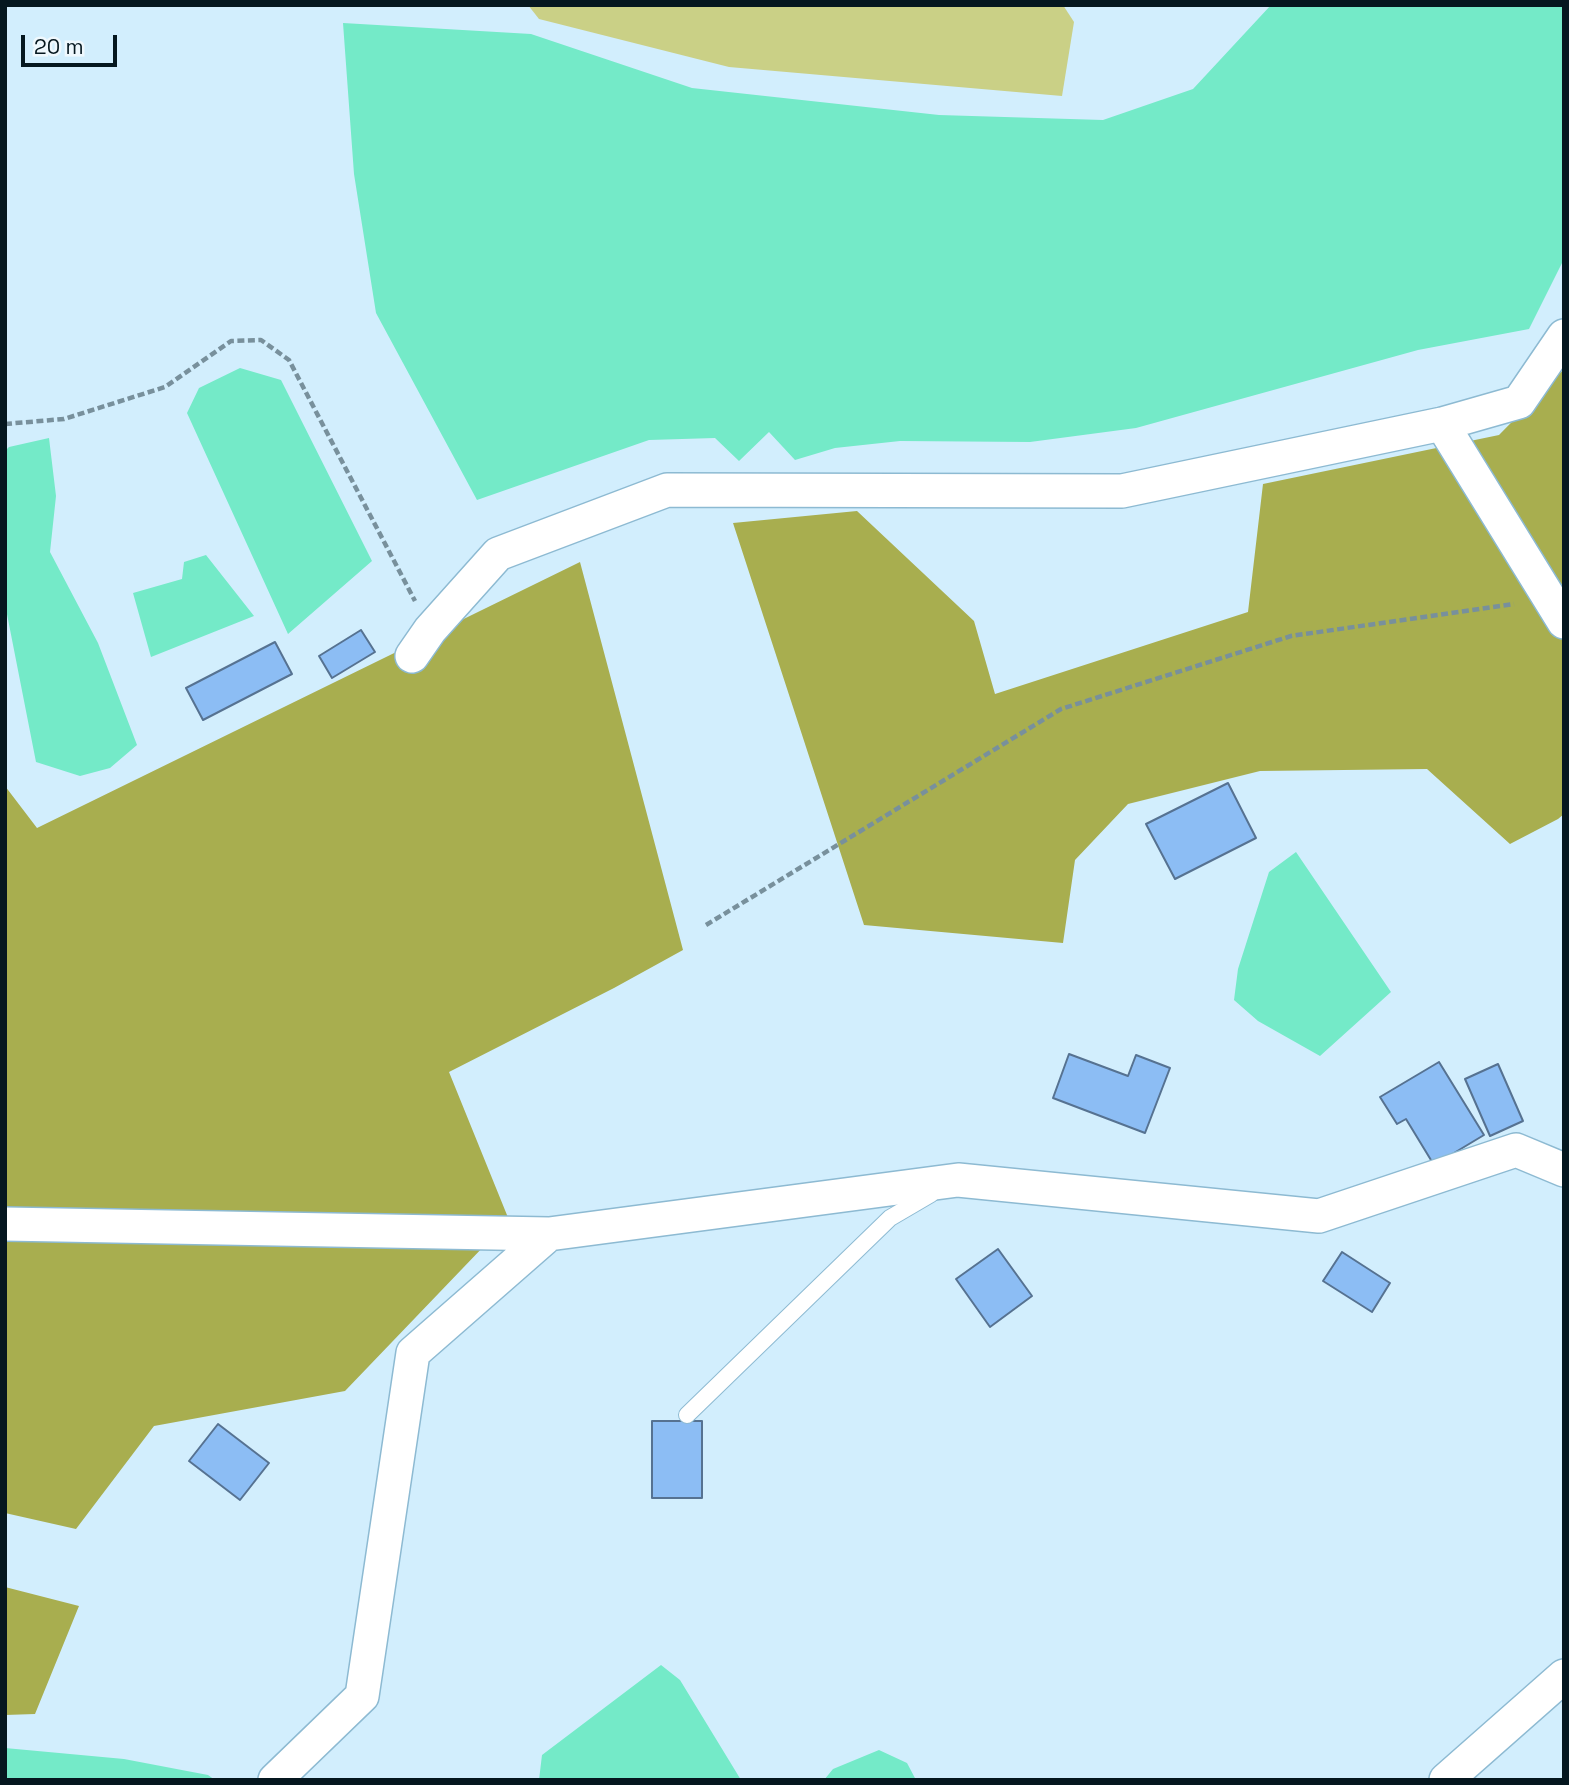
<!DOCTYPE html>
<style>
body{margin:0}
#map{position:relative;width:1569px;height:1785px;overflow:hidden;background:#d2eefd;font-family:"Space Grotesk",sans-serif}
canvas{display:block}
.frame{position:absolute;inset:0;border:7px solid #05171f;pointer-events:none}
.scale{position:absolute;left:21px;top:35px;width:96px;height:32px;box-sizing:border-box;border:4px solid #05171f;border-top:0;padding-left:9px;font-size:21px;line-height:24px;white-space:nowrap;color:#05171f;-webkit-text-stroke:5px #eff8fd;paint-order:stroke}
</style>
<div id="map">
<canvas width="1569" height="1785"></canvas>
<div class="frame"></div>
<div class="scale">20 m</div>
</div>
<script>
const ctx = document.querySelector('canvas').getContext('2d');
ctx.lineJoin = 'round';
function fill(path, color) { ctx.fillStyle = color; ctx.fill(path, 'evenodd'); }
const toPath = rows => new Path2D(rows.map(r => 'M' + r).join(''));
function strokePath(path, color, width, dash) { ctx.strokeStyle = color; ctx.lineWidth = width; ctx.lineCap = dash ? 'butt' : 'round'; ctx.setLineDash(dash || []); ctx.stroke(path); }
fill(toPath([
 [528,5,1063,5,1074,22,1062,96,729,67,539,19]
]), '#cad086');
fill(toPath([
 [1564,369,1564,814,1558,819,1510,844,1427,769,1260,771,1128,804,1075,860,1063,943,864,925,733,523,857,511,974,621,995,694,1248,612,1263,484,1499,435],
 [580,562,683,950,614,988,449,1072,509,1220,345,1391,154,1426,76,1529,5,1513,5,786,37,828],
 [5,1587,79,1606,35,1714,5,1715]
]), '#a8ae4f');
fill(toPath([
 [1271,5,1564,5,1564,259,1529,329,1418,350,1136,428,1030,442,900,441,835,448,795,460,769,432,739,461,715,438,649,440,477,500,376,313,354,174,343,23,531,34,692,88,939,115,1103,120,1193,89],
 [240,368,281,380,372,561,288,634,187,413,199,388],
 [49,438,56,496,50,552,98,643,137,745,110,768,80,776,36,762,5,604,5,451,9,447],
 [206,555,254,616,151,657,133,593,182,579,184,562],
 [1296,852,1391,992,1320,1056,1258,1021,1234,1000,1238,969,1269,872],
 [661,1665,680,1680,741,1780,539,1780,542,1755],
 [5,1748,124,1759,208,1775,215,1780,5,1780],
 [879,1750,907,1763,916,1780,824,1780,833,1769]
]), '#74eac8');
const building = toPath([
 [361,630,375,652,332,678,319,656,361,630],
 [275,642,292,674,203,720,186,688,275,642],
 [1228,783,1256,838,1175,879,1146,824,1228,783],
 [1069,1054,1128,1076,1136,1055,1170,1068,1145,1133,1053,1098,1069,1054],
 [1439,1062,1484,1135,1434,1165,1406,1119,1397,1124,1380,1097,1439,1062],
 [1498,1064,1523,1121,1490,1136,1465,1079,1498,1064],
 [998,1249,1032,1296,990,1327,956,1279,998,1249],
 [1342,1252,1390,1283,1372,1312,1323,1281,1342,1252],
 [652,1421,702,1421,702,1498,652,1498,652,1421],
 [218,1424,269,1463,240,1500,189,1461,218,1424]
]);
fill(building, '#8cbdf4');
strokePath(building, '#567291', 2);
const lane = toPath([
 [687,1415,890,1218,931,1194]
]);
const street = toPath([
 [1442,424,1564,622],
 [412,656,430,630,498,554,667,490,1122,491,1442,424,1519,402,1564,336],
 [5,1224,549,1234,958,1180,1319,1216,1516,1150,1564,1170],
 [275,1780,362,1696,413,1353,549,1234],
 [1446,1780,1564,1676]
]);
strokePath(lane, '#8dbad2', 18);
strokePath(street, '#8dbad2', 36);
strokePath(toPath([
 [5,424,64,419,165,387,231,341,261,340,289,360,415,601],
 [706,925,1061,709,1291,636,1514,604]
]), '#78909c', 4.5, [7, 3.5]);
strokePath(lane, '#fff', 16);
strokePath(street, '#fff', 33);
</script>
